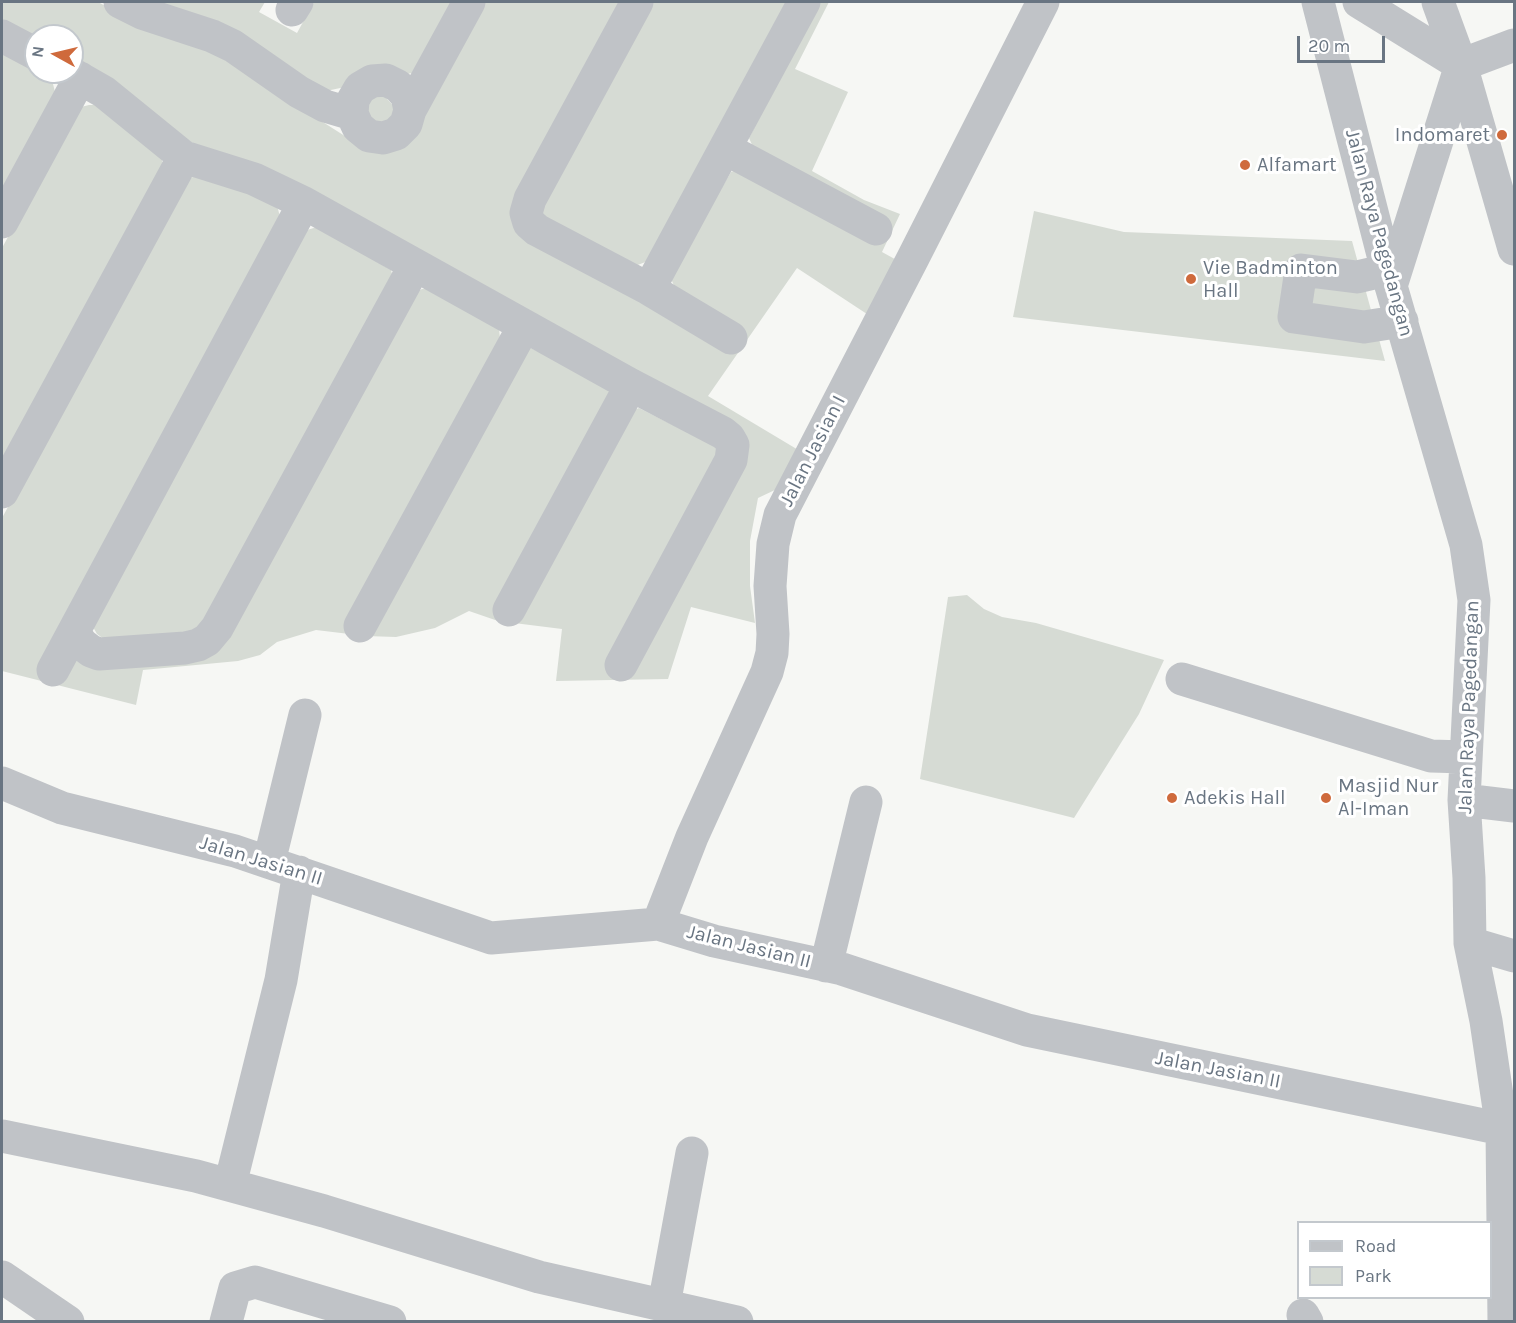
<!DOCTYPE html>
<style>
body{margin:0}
#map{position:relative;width:1516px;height:1323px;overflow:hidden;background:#f6f7f4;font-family:Karla,sans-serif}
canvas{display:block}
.frame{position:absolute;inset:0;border:3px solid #697582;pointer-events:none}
.legend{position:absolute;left:1297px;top:1221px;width:195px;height:78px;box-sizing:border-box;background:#fff;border:2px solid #c3c8cd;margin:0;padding:8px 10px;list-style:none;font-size:18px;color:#697582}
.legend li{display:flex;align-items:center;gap:12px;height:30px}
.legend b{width:30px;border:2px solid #c3c8cd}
.north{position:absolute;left:24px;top:24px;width:60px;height:60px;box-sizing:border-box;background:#fff;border:2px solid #c3c8cd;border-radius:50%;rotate:278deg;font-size:16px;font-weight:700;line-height:24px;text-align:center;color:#697582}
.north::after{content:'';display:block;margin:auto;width:21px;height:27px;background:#cf6a3c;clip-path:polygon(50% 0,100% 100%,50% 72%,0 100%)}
.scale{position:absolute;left:1297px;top:36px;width:88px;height:27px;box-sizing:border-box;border:3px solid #697582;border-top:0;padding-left:8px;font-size:18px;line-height:21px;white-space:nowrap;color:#697582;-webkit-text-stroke:4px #fff;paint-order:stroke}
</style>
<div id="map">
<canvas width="1516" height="1323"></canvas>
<div class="frame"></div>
<ul class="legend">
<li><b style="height:8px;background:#c0c3c7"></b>Road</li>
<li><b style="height:16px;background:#d6dbd4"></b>Park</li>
</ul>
<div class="north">N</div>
<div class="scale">20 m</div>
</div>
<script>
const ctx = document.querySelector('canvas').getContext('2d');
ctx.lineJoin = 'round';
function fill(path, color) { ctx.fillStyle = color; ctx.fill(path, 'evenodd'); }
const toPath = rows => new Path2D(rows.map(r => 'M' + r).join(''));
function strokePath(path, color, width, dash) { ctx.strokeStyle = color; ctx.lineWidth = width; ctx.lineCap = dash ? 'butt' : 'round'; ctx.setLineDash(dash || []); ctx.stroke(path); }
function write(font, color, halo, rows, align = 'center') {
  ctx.font = font + ' Karla,sans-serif'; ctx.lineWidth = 6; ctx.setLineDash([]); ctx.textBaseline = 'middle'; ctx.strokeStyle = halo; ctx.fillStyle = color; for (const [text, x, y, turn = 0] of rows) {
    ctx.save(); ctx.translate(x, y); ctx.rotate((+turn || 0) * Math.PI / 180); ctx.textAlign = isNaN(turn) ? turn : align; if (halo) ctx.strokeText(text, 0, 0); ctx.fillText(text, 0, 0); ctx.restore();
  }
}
fill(toPath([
 [2,2,98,2,144,27,211,51,370,152,484,2,623,2,516,202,676,290,672,281,672,272,731,172,736,170,753,147,749,138,818,2,829,2,795,69,848,92,812,171,864,200,900,214,882,252,902,263,873,318,797,268,708,396,800,451,777,489,758,498,750,541,750,586,755,623,691,607,668,679,556,681,562,629,498,621,469,611,435,628,396,637,366,636,316,630,277,642,260,655,238,661,143,670,136,705,2,671,2,518,181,187,190,178,196,176,273,202,278,209,280,217,72,658,193,660,416,292,422,289,430,288,499,328,500,339,531,348,607,387,609,392,632,411,639,408,745,461,212,152,191,142,72,62,72,36,36,36,2,24],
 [144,2,265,2,259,12,297,33,314,2,454,2,412,73,326,91],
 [650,2,791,2,648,261,635,266,543,220,538,209],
 [2,51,36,70,36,72,46,75,53,84,55,92,2,197],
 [378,89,399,112,381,129,360,106],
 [89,105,96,105,160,155,163,163,2,467,2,248,74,115,81,107],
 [1034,211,1124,232,1352,241,1385,361,1013,317],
 [317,227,391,270,392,274,199,631,104,639,97,634,93,627,307,230],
 [967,595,984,609,1002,617,1036,623,1164,660,1139,714,1074,818,920,779,948,597]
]), '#d6dbd4');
strokePath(toPath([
 [120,2,142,13,212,36,233,46,299,92,325,106,352,114],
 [637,2,530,199,526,213,529,223,537,230,649,289,731,338],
 [1318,2,1391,286,1466,545,1474,600,1464,800,1469,878,1470,943,1486,1021,1502,1129,1504,1322],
 [1359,2,1461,65],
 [1438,2,1461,65,1514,249],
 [292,10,297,2],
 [2,36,36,54],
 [1461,65,1514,45],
 [69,72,104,92,184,157,254,179,304,203,631,385,723,433,729,438,733,445,731,460,621,665],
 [410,110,407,96,398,86,386,80,372,81,360,88,353,100,352,114,358,127,369,136,383,138,396,134,406,124,410,110,469,2],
 [726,149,876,229],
 [2,222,80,78],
 [1387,270,1357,277,1301,270,1294,317,1364,327,1402,321],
 [1391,286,1461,65],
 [649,289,804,2],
 [2,492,184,157],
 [509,610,631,385],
 [360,626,524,326],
 [73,633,83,645,91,651,99,654,185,648,198,645,207,640,217,628,415,265],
 [53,670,304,203],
 [1182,679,1431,756,1465,757],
 [2,783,62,808,235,851,491,938,658,924,714,941,842,969,1027,1030,1502,1129],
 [1464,800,1514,806],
 [269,862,305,715],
 [658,924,692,837,767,672,772,653,773,634,770,586,773,544,780,515,913,258,1043,2],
 [1470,943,1514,956],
 [826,966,866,802],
 [2,1136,196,1176,324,1211,539,1277,737,1322],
 [230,1185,281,980,299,872],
 [2,1277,68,1322],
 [664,1305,692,1153],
 [1303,1315,1307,1322],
 [226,1322,235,1288,255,1282,390,1322]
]), '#c0c3c7', 33);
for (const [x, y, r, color] of [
 [1502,135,6,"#cf6a3c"],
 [1245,165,6,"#cf6a3c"],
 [1191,279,6,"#cf6a3c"],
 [1172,798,6,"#cf6a3c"],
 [1326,798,6,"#cf6a3c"]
]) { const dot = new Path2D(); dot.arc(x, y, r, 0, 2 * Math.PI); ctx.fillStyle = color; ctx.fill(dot); strokePath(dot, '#fff', 2); }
write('20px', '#697582', '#fff', [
 ["Indomaret",1490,135,"right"],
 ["Alfamart",1257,165],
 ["Vie Badminton",1203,268],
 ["Hall",1203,291],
 ["Masjid Nur",1338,786],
 ["Al-Iman",1338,809],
 ["Adekis Hall",1184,798]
], 'left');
write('20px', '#697582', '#fff', [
 ["Jalan Raya Pagedangan",1379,233,75],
 ["Jalan Jasian I",813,451,-63],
 ["Jalan Raya Pagedangan",1469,707,-88],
 ["Jalan Jasian II",261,861,17],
 ["Jalan Jasian II",749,947,14],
 ["Jalan Jasian II",1218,1070,11]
]);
</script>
